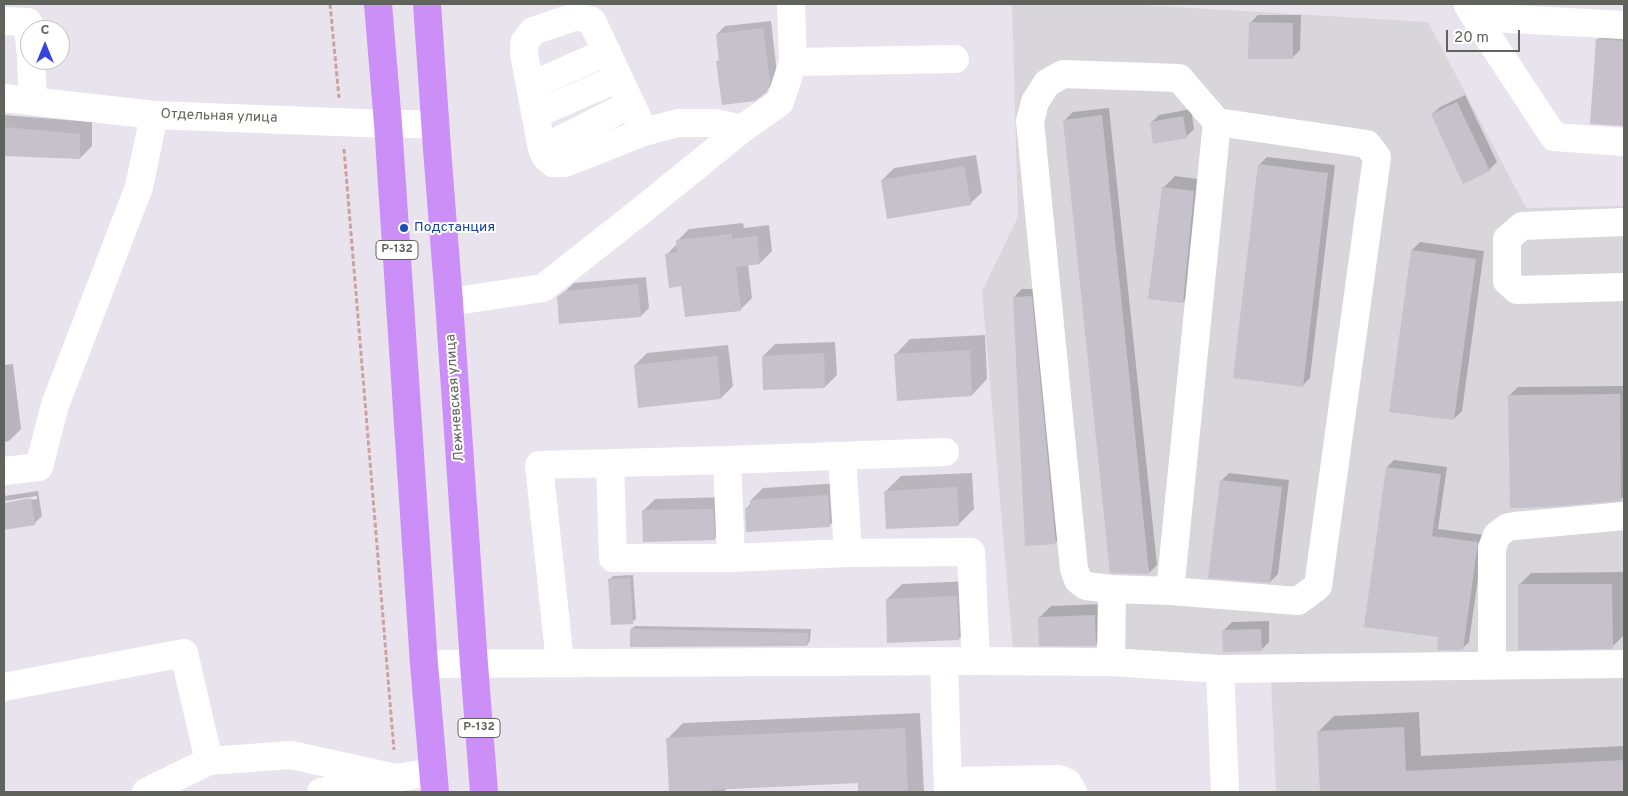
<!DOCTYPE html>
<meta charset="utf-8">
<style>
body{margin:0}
#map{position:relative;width:1628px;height:796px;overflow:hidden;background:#e9e3ed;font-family:Overpass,sans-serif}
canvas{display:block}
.frame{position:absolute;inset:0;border:5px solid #60635b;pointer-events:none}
.north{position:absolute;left:20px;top:20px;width:50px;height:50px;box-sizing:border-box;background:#fff;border:1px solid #bfc1bd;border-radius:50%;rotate:0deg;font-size:14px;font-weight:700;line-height:20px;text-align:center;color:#60635b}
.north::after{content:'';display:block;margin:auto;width:18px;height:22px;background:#3544e0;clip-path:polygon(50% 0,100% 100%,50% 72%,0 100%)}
.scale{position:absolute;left:1446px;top:30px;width:74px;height:22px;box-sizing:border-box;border:2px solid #60635b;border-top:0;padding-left:6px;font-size:15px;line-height:18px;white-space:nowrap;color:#60635b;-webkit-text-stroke:4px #fff;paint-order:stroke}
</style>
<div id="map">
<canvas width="1628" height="796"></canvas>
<div class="frame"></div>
<div class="north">С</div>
<div class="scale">20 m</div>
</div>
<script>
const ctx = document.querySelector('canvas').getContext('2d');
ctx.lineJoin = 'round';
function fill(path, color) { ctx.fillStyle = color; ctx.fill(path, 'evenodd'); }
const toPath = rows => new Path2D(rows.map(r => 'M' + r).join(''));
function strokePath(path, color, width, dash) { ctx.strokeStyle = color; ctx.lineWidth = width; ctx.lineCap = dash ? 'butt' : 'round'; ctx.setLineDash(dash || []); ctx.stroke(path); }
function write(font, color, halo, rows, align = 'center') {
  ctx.font = font + ' Overpass,sans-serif'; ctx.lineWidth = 4; ctx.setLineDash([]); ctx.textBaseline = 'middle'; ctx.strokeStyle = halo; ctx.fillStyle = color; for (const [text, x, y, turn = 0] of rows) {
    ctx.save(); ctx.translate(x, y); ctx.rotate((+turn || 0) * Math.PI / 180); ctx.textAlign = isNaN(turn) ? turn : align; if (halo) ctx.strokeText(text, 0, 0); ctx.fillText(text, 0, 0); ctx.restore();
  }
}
fill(toPath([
 [1012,4,1125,4,1428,22,1526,208,1624,206,1624,792,1276,792,1270,657,1014,662,982,291,1018,217]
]), '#d8d5db');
fill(toPath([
 [1258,15,1301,15,1300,50,1292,58,1250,23],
 [771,21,777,73,774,83,766,91,717,62,720,59,717,34,725,26],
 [1601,36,1624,37,1624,123,1622,125,1597,40],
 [1465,95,1497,162,1489,170,1432,114,1440,107],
 [1109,108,1157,565,1149,573,1065,120,1073,112],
 [1191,109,1194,129,1186,137,1151,123,1159,115],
 [4,115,92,122,92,146,80,158,4,155],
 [976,155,982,192,970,204,882,180,894,168],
 [1267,157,1335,165,1310,378,1302,386,1259,165],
 [1175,176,1206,180,1195,290,1183,302,1163,188],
 [743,223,744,228,769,225,772,251,760,263,748,264,752,298,740,310,683,285,667,254,678,243,677,241,689,229],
 [1420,242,1484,251,1462,411,1454,419,1412,250],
 [646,277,649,308,641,316,558,298,574,283],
 [1022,289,1039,289,1063,535,1055,543,1014,297],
 [985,335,987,379,972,395,895,355,910,339],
 [835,342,837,375,825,387,763,356,775,344],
 [728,345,733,386,721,398,635,365,647,353],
 [13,364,21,429,9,441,4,442,4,365],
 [1624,386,1624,496,1621,499,1510,395,1518,387],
 [1394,460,1447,467,1438,529,1484,535,1469,642,1462,649,1440,636,1387,467],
 [972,473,974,509,958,525,886,491,901,476],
 [1229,473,1289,480,1278,574,1270,582,1221,481],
 [840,483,841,514,829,526,746,509,751,503,751,500,763,488],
 [38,491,42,516,34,524,4,528,4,504,37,499,37,496,4,501,4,496],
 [725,497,726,527,714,539,643,511,655,499],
 [1624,572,1624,635,1612,647,1519,585,1531,573],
 [633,575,636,619,632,622,609,580,613,576],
 [972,581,974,623,959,639,887,599,902,584],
 [1106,604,1107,633,1095,645,1039,618,1051,606],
 [1269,621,1269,642,1261,650,1224,630,1232,622],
 [635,626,811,629,810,641,807,645,631,629],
 [1419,712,1421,756,1624,746,1624,792,1322,792,1319,731,1334,716],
 [920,713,924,792,859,792,859,782,725,788,726,792,670,792,668,738,683,723]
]), '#0003');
fill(toPath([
 [1249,22,1293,23,1293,59,1248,59],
 [763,28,770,82,767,92,755,101,722,105,716,61,719,61,716,34],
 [1596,39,1624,41,1623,126,1590,124],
 [1457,102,1490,171,1463,184,1431,114],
 [1102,115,1131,393,1149,574,1110,573,1063,120],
 [1183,116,1187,138,1153,144,1150,122],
 [4,127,80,134,80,159,4,156],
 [1258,164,1328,173,1303,387,1233,378],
 [964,166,971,205,887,219,881,180],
 [1162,187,1194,191,1183,303,1148,299],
 [732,234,732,239,757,236,760,264,736,267,741,311,685,317,681,286,669,288,665,254,677,252,676,240],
 [1411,250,1476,259,1454,420,1389,412],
 [638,284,641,317,559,324,557,297,565,291],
 [1032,296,1056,544,1025,546,1013,297],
 [970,350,972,396,897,401,894,354],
 [824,353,825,388,763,390,762,356],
 [717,356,721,399,638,408,634,365],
 [1620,394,1621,501,1547,507,1510,508,1508,395],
 [1386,467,1441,474,1432,536,1478,542,1463,650,1437,650,1438,637,1364,627],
 [1220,480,1282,487,1270,583,1208,578],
 [957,487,959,526,886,529,884,491],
 [828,495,830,527,746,532,745,508,750,508,750,500],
 [31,498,35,525,4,530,4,503],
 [713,509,715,540,643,542,642,510],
 [630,578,633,624,611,625,608,579],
 [1518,584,1612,584,1613,649,1518,650],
 [957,596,959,640,887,643,886,599],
 [1095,615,1096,646,1039,646,1038,617],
 [630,629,808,633,807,646,630,647],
 [1261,629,1262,651,1223,652,1222,630],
 [1404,727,1406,771,1624,760,1624,792,1320,792,1317,731],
 [905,728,908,792,858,792,858,783,710,790,710,792,669,792,666,738]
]), '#c6c1ca');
strokePath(toPath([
 [330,4,339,98],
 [344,149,394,750]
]), '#cca29e', 3, [5, 2.5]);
strokePath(toPath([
 [1468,5,1475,17,1624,25],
 [1475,17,1554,137,1624,142],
 [4,21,28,22,30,49],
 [31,60,33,101],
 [793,62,955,59],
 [1063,74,1179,78,1217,122,1170,591,1112,589,1086,586,1078,580,1074,569,1030,121,1035,102,1047,83,1063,74],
 [530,86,607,52],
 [4,98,154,115,388,124,435,124],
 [536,114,619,78],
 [644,132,592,21,577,16,533,31,524,43,524,54,542,149,546,157,553,163,565,163,644,132,678,123,715,123,742,129],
 [542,149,631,104],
 [1624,222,1522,226,1507,239,1507,281,1517,290,1624,287],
 [449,302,543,288,642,210,742,129,780,102,793,62,791,4],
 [610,463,613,558,731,558,727,460],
 [4,471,39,467,55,405,139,187,154,115],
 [848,553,971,552,976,661],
 [731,558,848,553,842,456],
 [1170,591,1298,601,1318,586,1377,157,1367,144,1217,122],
 [560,662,539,465,727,460,945,452],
 [944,662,948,792],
 [1111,662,1112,589],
 [424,664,976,661,1111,662,1220,669,1624,664],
 [1492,665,1492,548,1497,535,1508,527,1515,526,1624,516],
 [1220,669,1225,792],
 [4,687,184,653,209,761],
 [948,781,1059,779,1067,782,1073,792],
 [146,792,209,761,291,755,396,778],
 [321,792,396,778,433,772]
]), '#fff', 28);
strokePath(toPath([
 [378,4,388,124,424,664,435,792],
 [427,4,437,149,449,302,474,664,484,792]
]), '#cc8ff7', 28);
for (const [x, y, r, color] of [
 [404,228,5,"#1a4fb4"]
]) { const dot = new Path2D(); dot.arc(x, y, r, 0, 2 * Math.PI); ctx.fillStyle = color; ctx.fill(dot); strokePath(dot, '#fff', 2); }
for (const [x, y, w] of [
 [397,250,42],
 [479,728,42]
]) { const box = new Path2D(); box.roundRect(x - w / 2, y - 9.5, w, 19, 4); ctx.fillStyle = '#fff'; ctx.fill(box); strokePath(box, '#60635b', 1); }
write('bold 12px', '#60635b', null, [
 ["Р-132",397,250],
 ["Р-132",479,728]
]);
write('14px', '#60635b', '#fff', [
 ["Отдельная улица",219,117,2],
 ["Лежневская улица",456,398,-94]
]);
write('14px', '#164399', '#fff', [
 ["Подстанция",414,228]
], 'left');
</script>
